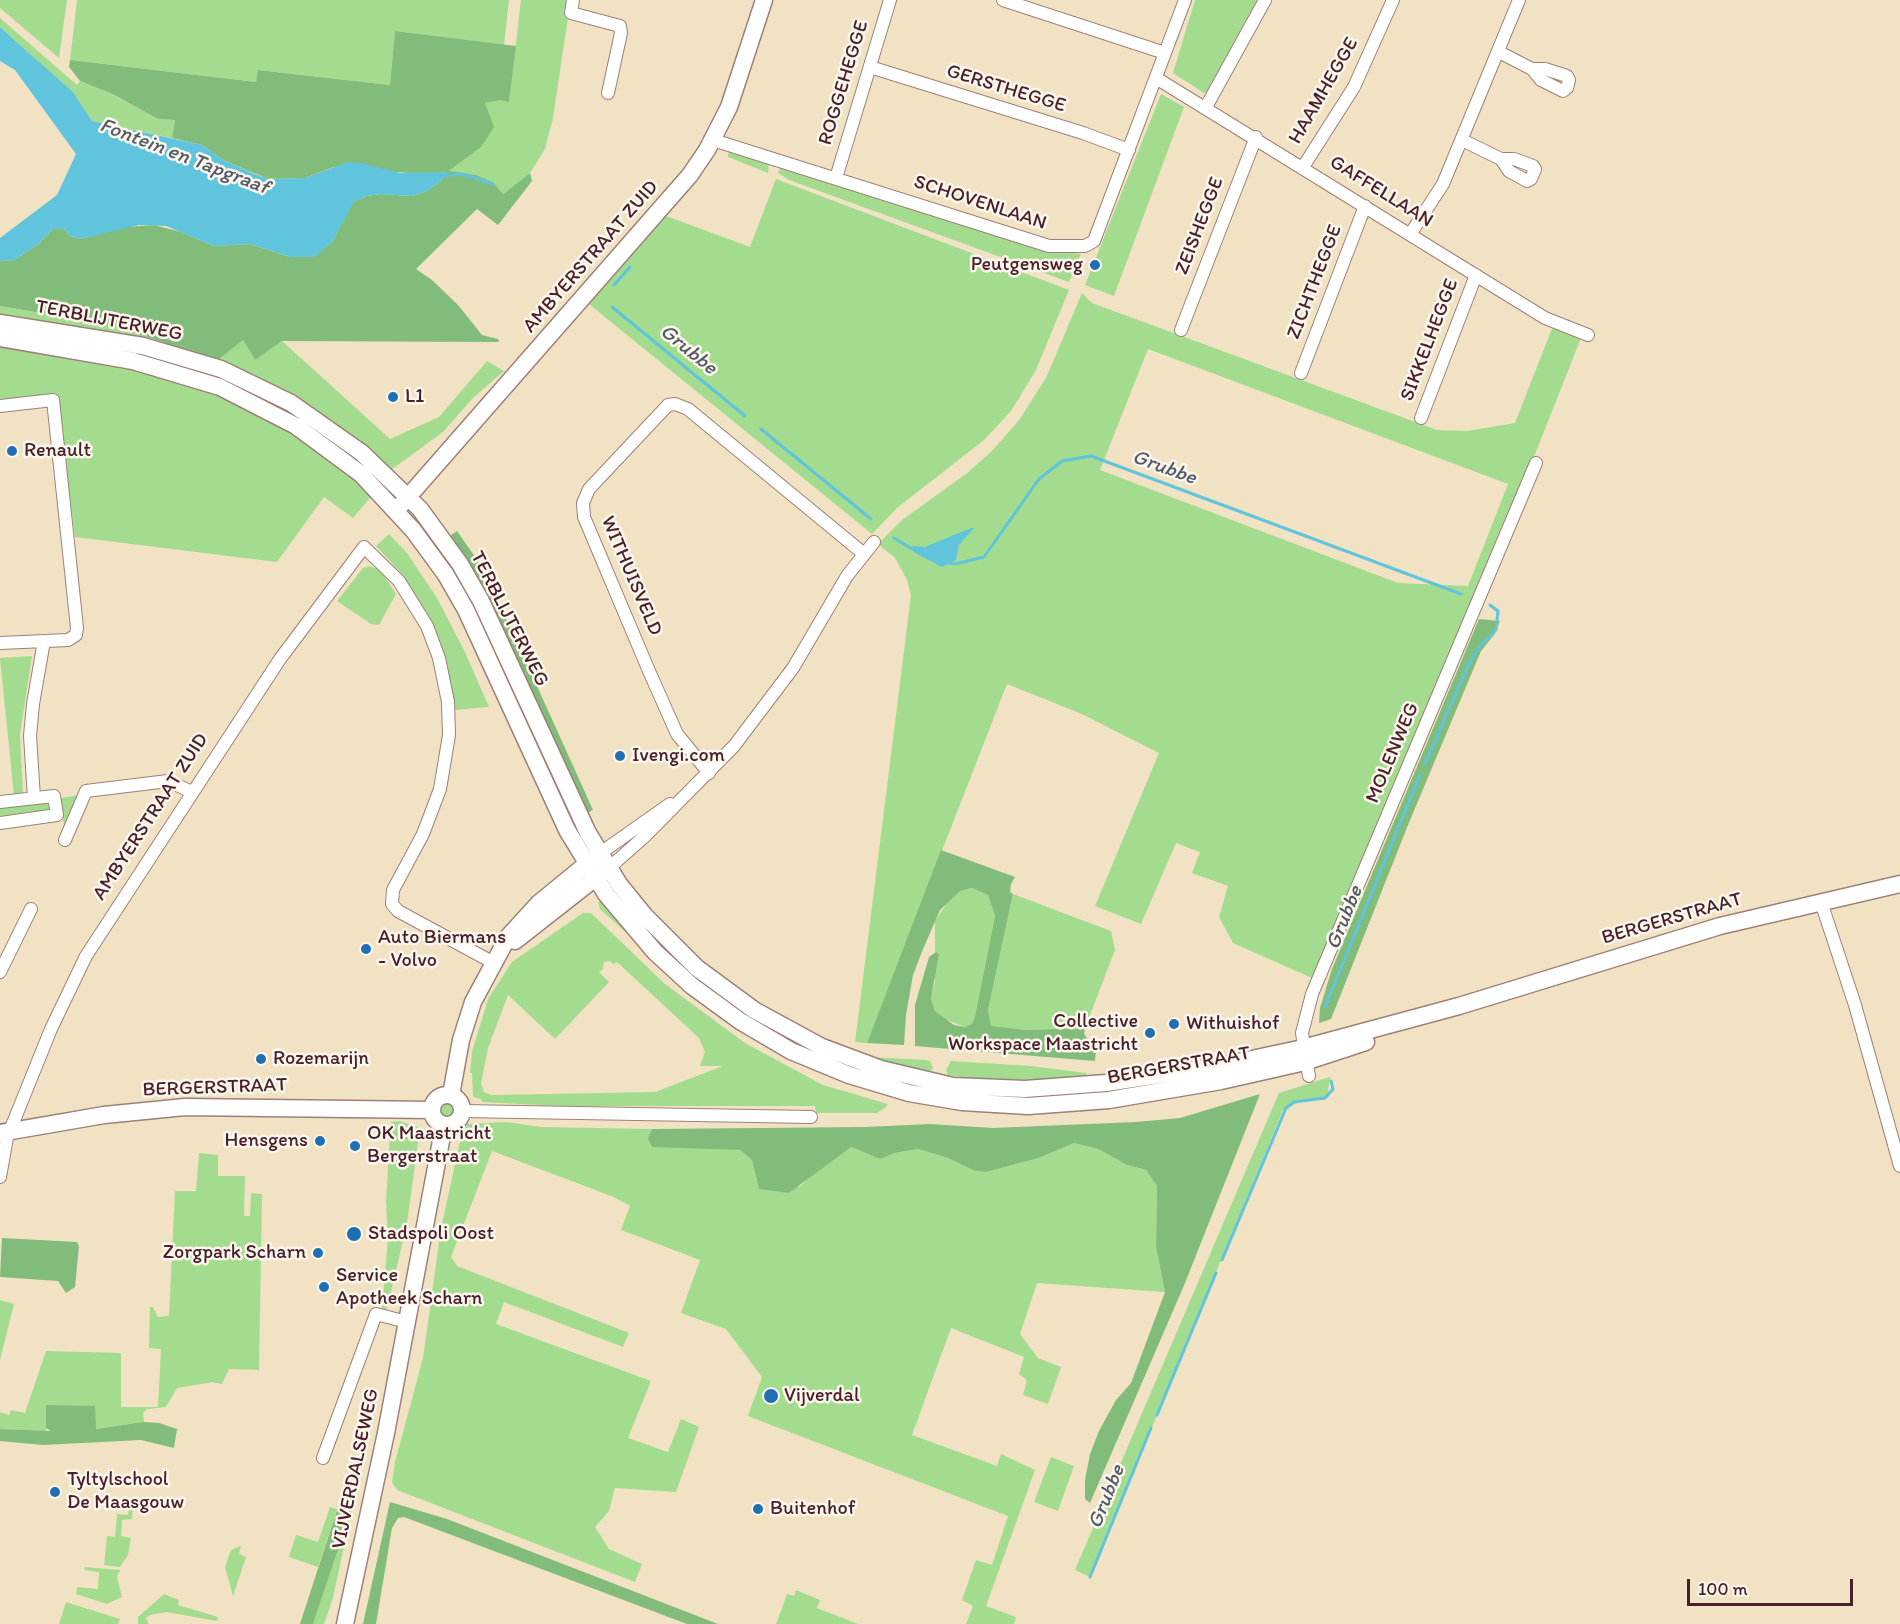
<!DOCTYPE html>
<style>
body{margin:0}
#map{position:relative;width:1900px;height:1624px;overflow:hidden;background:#f1e2c4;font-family:Itim,sans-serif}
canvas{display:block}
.scale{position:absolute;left:1687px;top:1579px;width:166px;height:27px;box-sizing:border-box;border:3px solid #4a1f2b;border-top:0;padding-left:8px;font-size:18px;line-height:21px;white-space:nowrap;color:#4a1f2b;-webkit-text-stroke:4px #fbf7ec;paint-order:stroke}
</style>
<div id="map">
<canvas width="1900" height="1624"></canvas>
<div class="scale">100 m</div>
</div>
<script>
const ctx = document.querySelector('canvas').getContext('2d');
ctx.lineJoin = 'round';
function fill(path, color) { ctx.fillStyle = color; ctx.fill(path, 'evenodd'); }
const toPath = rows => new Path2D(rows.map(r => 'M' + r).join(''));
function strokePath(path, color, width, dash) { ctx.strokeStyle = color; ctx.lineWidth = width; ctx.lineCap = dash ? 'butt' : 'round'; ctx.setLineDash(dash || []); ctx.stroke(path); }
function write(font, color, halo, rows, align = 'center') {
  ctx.font = font + ' Itim,sans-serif'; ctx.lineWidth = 5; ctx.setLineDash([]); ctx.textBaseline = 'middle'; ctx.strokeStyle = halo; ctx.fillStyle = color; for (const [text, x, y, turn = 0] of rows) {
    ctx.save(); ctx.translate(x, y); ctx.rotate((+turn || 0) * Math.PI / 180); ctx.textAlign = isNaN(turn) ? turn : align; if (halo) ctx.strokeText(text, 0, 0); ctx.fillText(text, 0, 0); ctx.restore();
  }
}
fill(toPath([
 [0,0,67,0,59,58,0,8],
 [77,0,509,0,504,45,395,31,390,85,259,70,256,82,70,60],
 [521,0,566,0,564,16,568,17,553,118,545,149,530,173,503,194,493,182,476,175,448,172,481,147,485,103,501,99,509,102],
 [1195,0,1260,0,1209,91,1204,93,1173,73],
 [0,18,77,85,80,81,111,94,158,119,175,120,172,138,92,121,73,92,0,27],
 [1161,94,1184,107,1114,296,1085,285],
 [729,150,769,162,768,173,728,157],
 [781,166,1045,249,1081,254,1069,282,789,180,778,173],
 [776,179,1069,290,1036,370,1011,411,984,440,897,508,872,534,589,304,666,216,750,247],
 [1082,293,1092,303,1437,430,1467,431,1515,423,1553,326,1581,338,1522,487,1312,978,1233,943,1219,917,1228,886,1192,873,1200,852,1176,843,1141,924,1095,906,1159,753,1082,714,1007,684,867,1043,855,1042,911,595,907,580,895,558,878,544,902,520,966,474,991,452,1020,419,1047,376],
 [1148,349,1508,484,1468,586,1398,583,1100,470],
 [971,528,959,545,956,560,912,547,925,547,948,540],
 [0,306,106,324,163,342,213,363,243,340,255,360,282,341,390,439,439,417,487,361,504,371,473,398,443,432,391,470,349,434,345,436,241,375,0,319],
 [0,343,178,376,266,413,374,493,353,518,324,497,277,562,75,537,57,395,54,393,0,401],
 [389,534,407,553,437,598,464,650,489,707,454,710,446,658,431,621,403,575,376,546],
 [370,566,381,571,396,594,379,625,371,624,337,601,363,568],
 [32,656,20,734,23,794,14,796,0,658],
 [81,795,64,828,61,798],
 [49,802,51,812,0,821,0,806],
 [972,888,988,895,995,916,975,1016,972,1024,965,1027,945,1019,935,1011,931,999,935,982,935,921,950,899,960,891],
 [1013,894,1111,931,1115,950,1085,1028,1025,1030,991,1027,988,1010],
 [603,901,641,946,600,909,598,902],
 [583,913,591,913,665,984,745,1043,823,1085,888,1104,886,1107,877,1113,816,1113,815,1106,558,1106,482,1102,481,1099,473,1097,472,1073,470,1073,472,1052,488,999,512,962],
 [610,961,613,964,617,962,699,1038,705,1052,700,1066,723,1066,655,1092,491,1095,484,1092,481,1083,488,1048,508,995,555,1039,609,982,599,972,603,969,604,962],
 [868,1057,926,1060,930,1061,933,1068,930,1072],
 [951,1061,1031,1066,1086,1073,1087,1075,1085,1078,1067,1081,997,1082,948,1075,946,1070],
 [1330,1077,1327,1099,1299,1102,1283,1110,1090,1577,1075,1570,1279,1093],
 '438 1109a9 9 0 1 1 18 0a9 9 0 1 1-18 0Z',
 [400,1121,420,1128,407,1223,387,1309,382,1309,388,1238,386,1202,391,1122],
 [507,1122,540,1127,652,1129,648,1138,740,1150,752,1160,759,1189,801,1186,820,1167,851,1147,880,1159,895,1153,918,1149,948,1158,975,1171,986,1172,1039,1158,1074,1143,1098,1149,1127,1165,1146,1170,1157,1186,1156,1247,1165,1292,1037,1283,1020,1334,1038,1358,1061,1367,1048,1404,1023,1395,1027,1380,1019,1374,1024,1357,951,1328,912,1435,997,1466,1001,1454,1035,1470,986,1606,1016,1617,1014,1624,966,1624,973,1606,962,1600,976,1560,992,1565,1008,1516,748,1416,762,1377,726,1329,681,1313,700,1260,621,1230,630,1206,614,1197,492,1151,451,1257,457,1266,629,1333,623,1347,504,1302,496,1324,651,1381,628,1438,668,1452,681,1419,699,1427,676,1492,615,1488,609,1511,595,1527,609,1549,642,1564,635,1582,397,1490,392,1482,395,1462,423,1358,441,1228,462,1133,467,1124],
 [199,1153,218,1155,218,1176,245,1176,244,1216,250,1216,251,1193,262,1194,259,1370,229,1369,222,1384,213,1382,177,1388,166,1407,147,1409,143,1413,144,1422,95,1429,46,1406,46,1431,0,1429,0,1412,9,1415,11,1410,25,1413,46,1351,121,1353,121,1407,158,1407,161,1349,149,1348,150,1307,153,1307,158,1317,169,1316,175,1191,196,1191],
 [0,1300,14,1304,0,1360],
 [1051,1457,1074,1466,1058,1511,1034,1502],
 [129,1507,133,1507,132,1519,122,1520,121,1536,131,1538,128,1555,120,1567,104,1565,107,1536,115,1537,117,1514,128,1515],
 [330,1507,337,1509,318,1567,289,1557,296,1535,318,1542],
 [352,1508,333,1598,324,1624,313,1624],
 [241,1546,239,1554,246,1557,233,1596,225,1567,231,1550],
 [85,1567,120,1570,117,1577,122,1597,107,1604,76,1594,77,1587,98,1589,99,1572,84,1570],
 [796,1590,820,1600,817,1608,858,1624,776,1624,787,1594,794,1596],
 [164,1594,179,1600,178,1605,218,1617,217,1621,167,1612,150,1615,146,1618,149,1624,138,1624,138,1617],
 [66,1602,120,1619,118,1624,59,1624]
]), '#a3dc8f');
fill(toPath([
 [395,31,516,46,509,102,501,100,485,103,494,127,481,147,449,171,476,175,493,182,503,194,530,173,532,181,498,225,477,209,416,269,432,280,458,305,482,335,498,339,499,342,282,341,255,360,243,340,214,363,163,342,106,324,0,306,0,261,14,260,37,245,53,229,64,229,70,236,82,239,126,227,154,225,181,232,214,246,250,244,290,257,314,257,332,242,353,202,367,196,380,194,412,196,427,191,441,181,447,172,422,174,334,167,305,178,268,179,225,161,202,145,172,138,175,120,158,119,112,94,80,81,69,67,70,60,256,82,258,70,390,85],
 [457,531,485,571,593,810,585,814,477,575,450,536],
 [1479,619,1500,621,1494,635,1481,651,1408,825,1331,1019,1319,1023,1320,1008,1332,969],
 [941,850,1015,877,1011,884,1010,892,1013,894,988,1010,991,1026,1025,1030,1085,1028,1084,1034,1096,1050,1095,1061,915,1046,915,1005,929,957,936,952,939,954,931,999,935,1011,954,1025,965,1027,972,1024,975,1016,995,916,988,895,972,888,960,891,940,910,923,949,913,975,906,1015,904,1045,867,1043],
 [1260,1094,1185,1283,1090,1503,1085,1499,1085,1480,1090,1454,1099,1431,1116,1400,1131,1383,1165,1292,1156,1247,1157,1186,1146,1170,1127,1165,1098,1149,1074,1143,1039,1158,986,1172,975,1171,948,1158,918,1149,895,1153,880,1159,851,1147,789,1193,759,1189,752,1160,740,1150,652,1147,648,1138,652,1129,865,1127,930,1124,993,1128,1136,1122,1180,1118],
 [2,1238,77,1242,79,1246,75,1287,66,1293,58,1281,0,1277],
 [46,1405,95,1406,96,1429,143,1422,159,1423,177,1429,174,1448,141,1440,43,1445,0,1441,0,1429,51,1431,46,1428],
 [390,1502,447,1519,718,1624,687,1624,404,1517,398,1518,392,1528,376,1624,363,1624],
 [339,1504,352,1508,313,1624,300,1624]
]), '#82bc7a');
fill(toPath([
 [0,27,73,92,92,121,202,145,225,161,257,175,268,179,305,178,348,162,361,163,400,173,448,172,441,181,427,191,412,196,380,194,367,196,354,202,332,242,315,257,290,257,250,244,214,246,166,226,139,225,82,239,70,236,64,229,53,229,37,245,14,260,0,261,0,238,57,195,76,154,15,70,0,61],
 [971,528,974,528,959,545,956,560,942,567,923,557,911,546,925,547]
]), '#5fc4dc');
strokePath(toPath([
 [443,176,462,174,493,184],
 [614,285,630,267],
 [612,307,745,416],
 [761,429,871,519],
 [894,538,922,555],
 [948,563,955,564,984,557,1039,479,1062,461,1091,456,1461,594],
 [1425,764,1468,666,1478,648,1496,630,1498,611,1490,605],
 [1325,1007,1420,775],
 [1222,1260,1286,1108,1294,1102,1325,1098,1333,1089,1331,1081],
 [1157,1415,1216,1273],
 [1090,1577,1151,1428]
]), '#5fc4dc', 3);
const street = toPath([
 [573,0,571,13,620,26,621,33,608,93],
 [1003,0,1165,53],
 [1499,52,1532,69,1541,80,1563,91,1567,88,1569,80,1567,76,1545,69,1532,69],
 [870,67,1083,133,1129,150],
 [1156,78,1545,318,1588,335],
 [1206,107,1265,0],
 [713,140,1049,246,1085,246,1094,241,1185,0],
 [1462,140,1501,159,1509,171,1527,181,1531,179,1535,169,1533,166,1514,159,1501,159],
 [1303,167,1354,87,1393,0],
 [836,178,890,0],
 [1411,233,1443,184,1519,0],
 [1181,330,1256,137],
 [1301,373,1365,206],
 [0,406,53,400,77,628,76,635,68,640,0,643],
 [1421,418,1476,275],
 [709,773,677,734,649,671,584,517,583,503,589,489,668,405,675,404,688,409,864,554],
 [34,798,30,736,33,704,44,641],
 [0,802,54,796,57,815,0,823],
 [65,840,86,791,168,781,192,792],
 [599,854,670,804],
 [609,868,645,836,734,746,793,668,847,576,874,542],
 [1821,902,1855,1005,1900,1166],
 [0,972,31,909],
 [1309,1076,1302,1033,1312,994,1536,463],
 [462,1111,811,1117],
 [0,1177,7,1138,51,1029,86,956,280,659,364,547,399,581,427,626,439,658,448,702,449,735,440,789,423,834,393,890,392,904,398,911,494,963],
 [323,1458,376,1314,407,1322]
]);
const secondary = toPath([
 [0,323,143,346,221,369,291,403,362,453,420,509,460,564,481,601,588,833,619,884,645,916,697,968,754,1010,822,1047,881,1069,953,1086,1025,1089,1106,1083,1224,1065,1303,1048,1459,1006,1720,926,1900,884],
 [0,338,133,361,220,387,296,426,361,474,413,530,446,575,466,610,567,830,606,894,655,952,692,986,740,1021,791,1051,849,1075,909,1093,962,1102,1028,1106,1109,1100,1221,1081,1305,1062,1366,1042],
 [401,505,690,175,707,150,729,107,764,0],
 [515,941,603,872],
 '432 1110a15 15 0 1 1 30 0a15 15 0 1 1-30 0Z',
 [451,1095,461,1040,473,1002,508,937,539,903,594,858],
 [0,1133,104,1115,185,1107,432,1110],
 [345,1624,386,1433,444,1125]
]);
strokePath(street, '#9e8078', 14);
strokePath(secondary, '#9e8078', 19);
strokePath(street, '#fff', 12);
strokePath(secondary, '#fff', 16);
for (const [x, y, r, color] of [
 [1095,265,6,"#1f6fb2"],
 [393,397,6,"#1f6fb2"],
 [12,451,6,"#1f6fb2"],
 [620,756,6,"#1f6fb2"],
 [366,949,6,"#1f6fb2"],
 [1174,1024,6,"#1f6fb2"],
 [1150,1033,6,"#1f6fb2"],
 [261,1059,6,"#1f6fb2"],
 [320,1141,6,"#1f6fb2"],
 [355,1146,6,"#1f6fb2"],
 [354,1234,8,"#1f6fb2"],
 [318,1253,6,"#1f6fb2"],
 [324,1287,6,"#1f6fb2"],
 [771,1396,8,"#1f6fb2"],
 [55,1492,6,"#1f6fb2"],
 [758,1509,6,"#1f6fb2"]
]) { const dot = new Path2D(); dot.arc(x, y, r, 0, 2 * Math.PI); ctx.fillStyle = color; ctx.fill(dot); strokePath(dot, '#fbf7ec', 2); }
write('20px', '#4a1f2b', '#fbf7ec', [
 ["ROGGEHEGGE",844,83,-73],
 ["GERSTHEGGE",1006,89,17],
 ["HAAMHEGGE",1324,91,-60],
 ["GAFFELLAAN",1381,192,32],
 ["SCHOVENLAAN",980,203,18],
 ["ZEISHEGGE",1200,226,-69],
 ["AMBYERSTRAAT ZUID",591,257,-49],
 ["ZICHTHEGGE",1315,282,-69],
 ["TERBLIJTERWEG",109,321,11],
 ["SIKKELHEGGE",1430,340,-69],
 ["WITHUISVELD",631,576,67],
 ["TERBLIJTERWEG",509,619,63],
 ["MOLENWEG",1393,753,-67],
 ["AMBYERSTRAAT ZUID",151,817,-57],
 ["BERGERSTRAAT",1672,919,-16],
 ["BERGERSTRAAT",1179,1066,-10],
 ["BERGERSTRAAT",215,1088,-2],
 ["VIJVERDALSEWEG",356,1469,-78]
]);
write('20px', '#4a1f2b', '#fbf7ec', [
 ["Peutgensweg",1083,265,"right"],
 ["L1",405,397],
 ["Renault",24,451],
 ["Ivengi.com",632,756],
 ["Auto Biermans",378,938],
 ["- Volvo",378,961],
 ["Collective",1138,1022,"right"],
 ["Workspace Maastricht",1138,1045,"right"],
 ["Withuishof",1186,1024],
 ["Rozemarijn",273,1059],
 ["OK Maastricht",367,1134],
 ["Bergerstraat",367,1157],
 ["Hensgens",308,1141,"right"],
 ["Stadspoli Oost",368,1234],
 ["Zorgpark Scharn",306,1253,"right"],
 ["Service",336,1276],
 ["Apotheek Scharn",336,1299],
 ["Vijverdal",784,1396],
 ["Tyltylschool",67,1480],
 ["De Maasgouw",67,1503],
 ["Buitenhof",770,1509]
], 'left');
write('italic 21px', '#515969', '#fbf7ec', [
 ["Fontein en Tapgraaf",184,157,21],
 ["Grubbe",688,350,39],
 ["Grubbe",1164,468,20],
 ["Grubbe",1345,918,-68],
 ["Grubbe",1107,1497,-68]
]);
</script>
